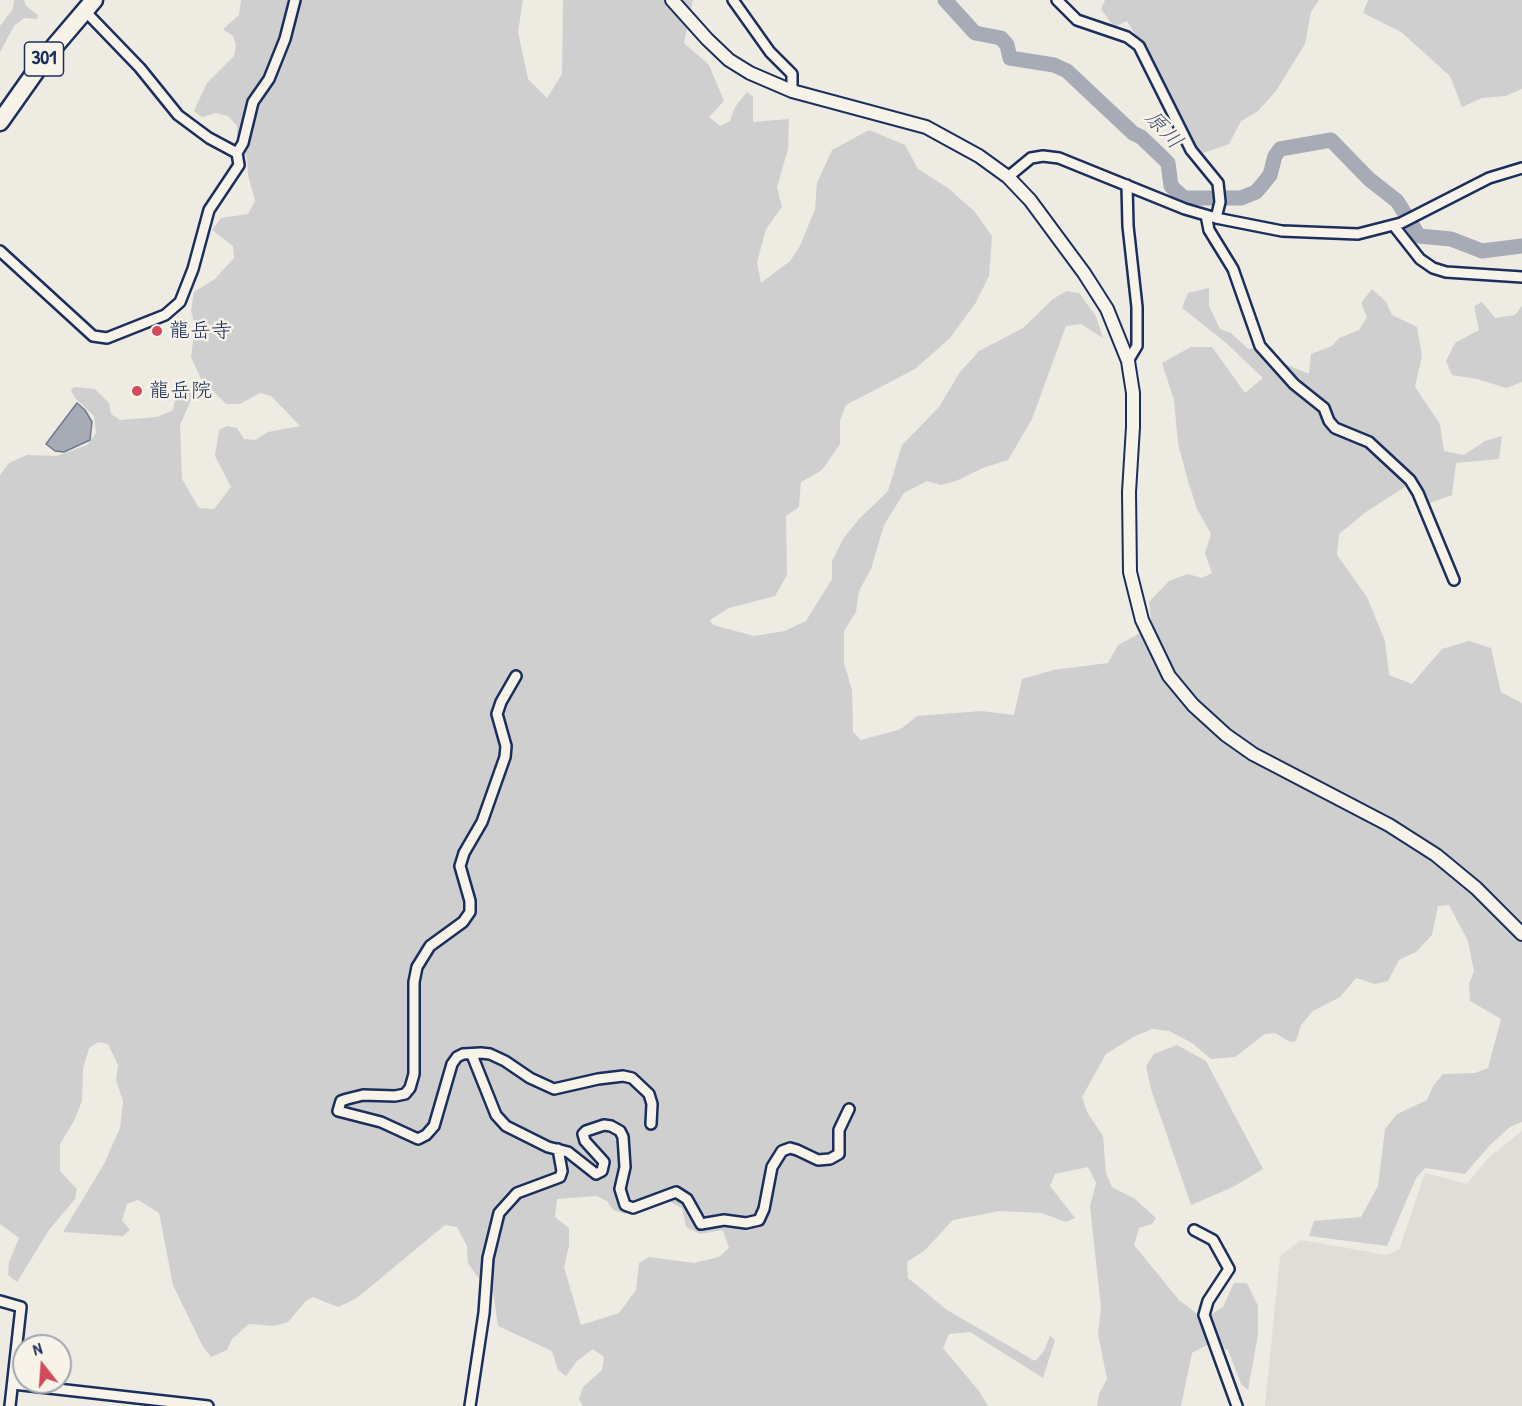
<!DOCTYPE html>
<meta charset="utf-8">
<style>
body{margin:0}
#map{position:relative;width:1522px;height:1406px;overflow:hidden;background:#eeebe2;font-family:"Patrick Hand",sans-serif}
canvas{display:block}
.north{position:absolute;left:12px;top:1334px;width:60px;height:60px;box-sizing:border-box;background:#f7f3e8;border:2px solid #9fa5b1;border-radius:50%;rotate:343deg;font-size:16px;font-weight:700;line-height:24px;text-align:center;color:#1b2f5e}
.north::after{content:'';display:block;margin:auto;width:21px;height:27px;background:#d1495b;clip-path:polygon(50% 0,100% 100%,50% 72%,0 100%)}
</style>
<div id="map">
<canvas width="1522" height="1406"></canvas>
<div class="north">N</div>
</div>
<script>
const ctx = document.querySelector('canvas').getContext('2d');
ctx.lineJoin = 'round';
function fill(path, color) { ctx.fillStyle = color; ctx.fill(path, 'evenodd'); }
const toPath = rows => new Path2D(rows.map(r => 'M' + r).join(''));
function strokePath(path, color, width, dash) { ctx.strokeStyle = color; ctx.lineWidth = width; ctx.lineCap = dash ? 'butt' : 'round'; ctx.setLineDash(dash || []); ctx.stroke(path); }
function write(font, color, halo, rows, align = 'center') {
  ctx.font = font + ' "Patrick Hand","Klee One",sans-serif'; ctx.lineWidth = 5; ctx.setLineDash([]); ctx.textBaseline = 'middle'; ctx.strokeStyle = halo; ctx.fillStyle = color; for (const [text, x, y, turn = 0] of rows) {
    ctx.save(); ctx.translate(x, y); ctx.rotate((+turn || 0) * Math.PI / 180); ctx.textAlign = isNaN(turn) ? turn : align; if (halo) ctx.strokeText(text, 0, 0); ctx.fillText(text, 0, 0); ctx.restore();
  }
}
fill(toPath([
 [1522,1131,1522,1406,1265,1406,1280,1256,1301,1240,1387,1255,1399,1250,1425,1173,1467,1184,1488,1158]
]), '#deddd8');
fill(toPath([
 [14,0,24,0,26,6,38,15,37,19,24,18,14,26,0,52,0,26,13,9],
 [241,0,523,0,518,32,528,79,547,98,562,74,563,0,693,0,684,43,709,65,724,101,709,117,720,126,730,121,735,107,747,92,753,97,753,122,789,119,788,149,777,187,782,207,766,229,757,262,761,283,790,261,800,246,815,209,817,183,832,150,869,130,905,145,918,169,948,188,975,212,992,236,989,276,975,304,949,339,915,369,846,405,840,421,840,444,822,470,801,482,799,507,786,516,787,575,775,596,729,608,710,620,713,625,754,636,785,631,806,621,832,579,832,561,843,539,859,519,888,491,902,445,939,407,960,372,979,351,1023,328,1053,299,1066,291,1079,293,1096,316,1103,338,1081,324,1066,326,1032,419,1008,460,983,468,956,481,941,485,927,481,904,493,884,525,871,569,859,591,856,612,844,631,844,663,852,690,853,732,861,740,901,729,917,716,981,711,1014,715,1022,679,1053,670,1108,663,1118,645,1152,627,1149,602,1169,581,1188,574,1202,578,1212,573,1205,553,1211,534,1197,509,1188,481,1178,443,1174,400,1162,363,1191,347,1212,347,1245,393,1263,378,1225,342,1182,308,1188,293,1209,288,1209,306,1220,329,1231,333,1248,349,1257,348,1278,361,1309,374,1311,354,1332,346,1339,338,1359,330,1367,317,1361,303,1372,289,1386,302,1392,315,1417,327,1422,356,1415,387,1440,424,1444,451,1464,455,1485,441,1502,436,1499,459,1456,463,1452,495,1427,504,1414,481,1366,512,1339,534,1337,555,1367,597,1385,641,1389,675,1412,684,1442,649,1469,641,1491,648,1501,692,1522,703,1522,1122,1510,1127,1491,1144,1465,1174,1425,1168,1416,1178,1387,1246,1309,1236,1314,1221,1361,1217,1378,1186,1385,1129,1397,1114,1427,1100,1433,1086,1443,1074,1475,1073,1488,1068,1501,1019,1470,1001,1469,984,1474,971,1468,941,1449,905,1438,906,1432,935,1416,952,1399,960,1388,981,1375,984,1356,978,1340,997,1313,1011,1301,1025,1296,1041,1290,1042,1275,1033,1265,1034,1235,1057,1211,1059,1192,1043,1169,1031,1152,1029,1133,1037,1106,1054,1082,1097,1087,1112,1103,1136,1106,1173,1112,1187,1135,1199,1156,1218,1152,1224,1139,1228,1134,1245,1179,1300,1204,1319,1223,1307,1234,1283,1247,1283,1258,1306,1258,1335,1248,1390,1241,1384,1228,1350,1207,1345,1192,1353,1181,1406,1097,1406,1099,1394,1107,1379,1098,1334,1101,1308,1090,1206,1096,1183,1088,1167,1055,1174,1050,1186,1075,1218,1066,1222,1041,1213,999,1211,953,1220,924,1251,907,1262,908,1278,947,1310,1035,1361,1044,1351,1050,1336,1055,1340,1043,1378,970,1332,949,1334,943,1348,979,1391,988,1406,583,1406,579,1399,583,1387,602,1370,604,1357,593,1349,577,1361,566,1376,558,1370,552,1351,498,1326,493,1292,476,1275,468,1263,467,1246,457,1227,445,1225,357,1298,338,1307,313,1297,306,1301,288,1322,274,1326,249,1324,232,1339,227,1350,211,1357,202,1345,173,1285,159,1213,138,1200,127,1204,122,1220,130,1230,123,1236,63,1232,104,1164,120,1128,123,1101,116,1080,118,1065,108,1044,98,1042,89,1048,83,1069,82,1101,74,1121,60,1144,60,1171,77,1189,75,1199,49,1230,17,1282,8,1275,9,1262,19,1238,0,1224,0,475,9,463,27,455,57,456,87,445,96,433,94,416,75,398,71,390,74,387,95,389,109,403,111,414,120,420,157,417,173,410,176,393,189,387,194,393,180,425,182,479,199,508,214,509,231,487,215,456,219,430,227,426,237,428,244,439,255,440,268,432,300,426,271,396,260,393,240,404,226,404,201,379,191,357,195,325,191,311,194,292,215,279,234,258,233,246,212,230,221,218,248,214,255,201,248,175,247,159,237,136,237,126,228,116,216,113,202,117,194,111,207,83,234,56,236,45,233,36,223,29,239,15],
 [596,1196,607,1201,613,1210,625,1214,663,1198,682,1208,686,1227,700,1234,723,1230,729,1248,719,1257,694,1263,649,1257,639,1263,636,1290,619,1313,581,1325,564,1267,569,1246,569,1228,555,1217,557,1199],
 [1105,0,1319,0,1311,12,1305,44,1276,91,1258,111,1241,121,1229,144,1203,153,1193,146,1170,93,1127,21,1114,27,1101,9],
 [1368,0,1522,0,1522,89,1505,96,1482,98,1462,107,1450,76,1401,32,1363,13],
 [1482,302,1495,318,1515,315,1522,306,1522,382,1506,388,1477,379,1452,375,1446,361,1455,343,1479,330,1474,306],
 [1177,1045,1206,1061,1263,1169,1233,1187,1191,1205,1151,1089,1146,1066,1154,1054]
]), '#cfcfcf');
const water = toPath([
 [77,403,85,410,92,422,90,440,64,452,55,451,46,444,77,403]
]);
fill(water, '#a6abb5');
strokePath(water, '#6e7992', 1.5);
strokePath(toPath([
 [945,0,975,33,1001,38,1007,45,1010,58,1054,65,1067,71,1133,133,1141,137,1161,156,1168,163,1171,186,1184,198,1241,198,1256,192,1262,185,1270,175,1275,156,1280,149,1331,140,1369,179,1397,201,1419,236,1451,239,1482,251,1522,246]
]), '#a6abb5', 15);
const street = toPath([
 [733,0,770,52,792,74,792,91],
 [1057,0,1077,20,1127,37,1139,46,1191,150,1218,183,1220,202,1216,218],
 [237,153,243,143,253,102,269,79,285,39,295,0],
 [1008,177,1031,158,1043,156,1059,158,1185,209,1216,218,1282,231,1358,234,1401,223,1489,178,1522,168],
 [1127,185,1128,226,1137,307,1137,346,1128,361],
 [1206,215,1209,230,1233,269,1260,346,1294,384,1324,408,1329,421,1335,428,1369,442,1410,480,1418,493,1454,580],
 [1394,226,1420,259,1433,268,1446,272,1522,277],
 [0,251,93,336,107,338,165,315,180,302,193,269,209,210,239,165,237,153,209,138,178,115,140,68,85,11],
 [516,676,501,702,497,714,506,746,505,757,482,822,464,853,460,866,470,901,470,912,463,922,430,946,417,967,414,982,414,1074,410,1088,405,1094,395,1096,363,1095,347,1099,341,1101,338,1111,381,1122,418,1139,426,1135,434,1126,452,1064,457,1057,463,1054,481,1053,490,1054,505,1061,530,1078,554,1089,598,1079,623,1076,632,1078,649,1094,652,1104,651,1124],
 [472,1055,496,1115,506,1126,548,1147,568,1152,596,1174,602,1171,604,1162,585,1141,583,1134,586,1131,604,1125,611,1126,620,1131,623,1137,625,1167,620,1189,625,1205,633,1208,676,1192,687,1199,701,1224,724,1220,746,1223,759,1220,764,1209,772,1167,782,1151,790,1148,797,1150,818,1160,830,1159,839,1154,839,1130,849,1109],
 [1194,1230,1213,1240,1229,1269,1208,1301,1204,1315,1237,1406],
 [0,1301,21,1307,10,1406],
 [13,1384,208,1406],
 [470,1406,484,1313,488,1258,499,1213,517,1193,560,1177,562,1171,558,1149]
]);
const secondary = toPath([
 [672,0,707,39,729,60,750,73,792,91,926,127,979,156,1008,177,1030,200,1084,273,1107,309,1128,361,1133,393,1133,427,1129,492,1130,572,1142,620,1169,676,1193,705,1226,735,1253,754,1389,825,1436,855,1476,888,1522,934]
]);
const highway = toPath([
 [0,122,48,54,94,0]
]);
strokePath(street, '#1b2f5e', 14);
strokePath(secondary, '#1b2f5e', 16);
strokePath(highway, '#1b2f5e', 21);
strokePath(street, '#f7f3e8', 9);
strokePath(secondary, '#f7f3e8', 12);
strokePath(highway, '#f7f3e8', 16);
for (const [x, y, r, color] of [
 [157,331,6,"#d1495b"],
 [137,391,6,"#d1495b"]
]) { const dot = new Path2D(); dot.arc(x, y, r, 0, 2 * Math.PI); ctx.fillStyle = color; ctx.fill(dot); strokePath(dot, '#f7f3e8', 2); }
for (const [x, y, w] of [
 [44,59,39]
]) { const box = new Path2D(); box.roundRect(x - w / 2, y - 17, w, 34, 4.5); ctx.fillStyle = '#f7f3e8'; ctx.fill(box); strokePath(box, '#1b2f5e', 1.5); }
write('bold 20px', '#1b2f5e', null, [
 ["301",44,59]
]);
write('21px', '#1b2f5e', '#f7f3e8', [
 ["龍岳寺",169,331],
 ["龍岳院",149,391]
], 'left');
write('italic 22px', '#455478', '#f7f3e8', [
 ["原川",1163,130,47]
]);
</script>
